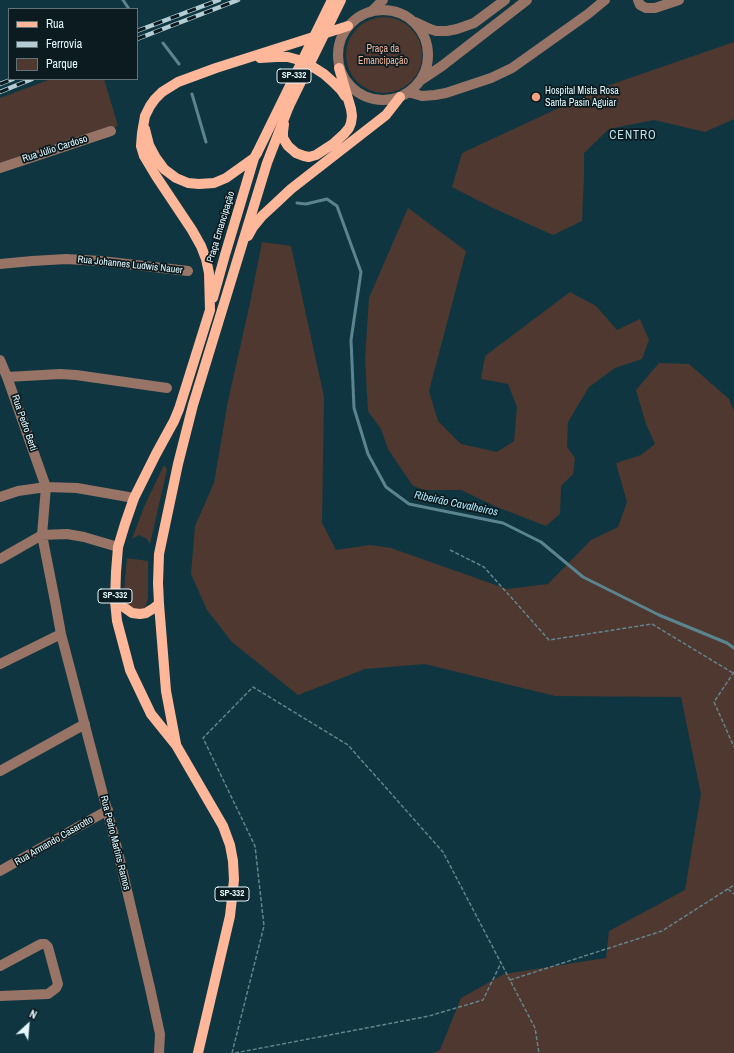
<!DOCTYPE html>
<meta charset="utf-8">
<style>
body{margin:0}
#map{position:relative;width:734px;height:1053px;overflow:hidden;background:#0f3640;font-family:"Archivo Narrow",sans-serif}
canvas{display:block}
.legend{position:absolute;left:8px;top:8px;width:130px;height:72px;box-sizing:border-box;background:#0b1b1f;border:1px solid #627479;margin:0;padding:5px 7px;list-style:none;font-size:12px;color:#e4f9ff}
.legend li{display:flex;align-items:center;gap:8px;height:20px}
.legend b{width:20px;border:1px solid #627479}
.north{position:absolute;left:8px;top:1005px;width:40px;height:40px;-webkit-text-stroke:3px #0b1b1f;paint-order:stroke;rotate:26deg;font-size:11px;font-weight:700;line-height:16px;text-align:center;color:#e4f9ff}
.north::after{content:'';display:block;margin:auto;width:14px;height:18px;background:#e4f9ff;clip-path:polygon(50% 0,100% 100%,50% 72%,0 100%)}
</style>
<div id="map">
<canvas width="734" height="1053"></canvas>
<ul class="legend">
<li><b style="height:5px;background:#ffb79a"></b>Rua</li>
<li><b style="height:5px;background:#b4cdd4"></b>Ferrovia</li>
<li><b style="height:11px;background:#4f382f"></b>Parque</li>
</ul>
<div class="north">N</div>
</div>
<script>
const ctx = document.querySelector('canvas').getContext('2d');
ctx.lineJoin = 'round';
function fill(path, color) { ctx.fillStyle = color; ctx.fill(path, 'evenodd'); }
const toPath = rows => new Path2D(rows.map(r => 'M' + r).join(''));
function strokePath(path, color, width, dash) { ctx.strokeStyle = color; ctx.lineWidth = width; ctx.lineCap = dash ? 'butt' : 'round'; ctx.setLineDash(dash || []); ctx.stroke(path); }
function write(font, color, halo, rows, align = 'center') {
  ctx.font = font + ' "Archivo Narrow",sans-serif'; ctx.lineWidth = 3.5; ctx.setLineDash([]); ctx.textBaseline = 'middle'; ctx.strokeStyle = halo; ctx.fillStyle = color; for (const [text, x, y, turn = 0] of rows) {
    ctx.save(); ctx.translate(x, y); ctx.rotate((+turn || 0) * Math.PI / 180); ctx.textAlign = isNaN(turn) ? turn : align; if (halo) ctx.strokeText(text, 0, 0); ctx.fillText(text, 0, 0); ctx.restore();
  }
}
fill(toPath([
 '346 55a38 38 0 1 1 76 0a38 38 0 1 1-76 0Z',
 [734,42,734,119,705,132,654,120,609,129,584,153,584,175,582,221,553,235,493,208,452,187,462,153,604,87],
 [51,79,104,79,118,126,0,163,0,98],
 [408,208,466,251,429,391,438,421,461,444,497,452,514,441,517,407,508,384,481,379,485,356,570,292,596,306,617,330,640,319,649,340,642,359,615,368,589,387,568,422,567,447,575,458,573,474,561,486,560,514,546,526,497,507,461,490,425,490,413,486,388,449,381,429,368,411,365,359,369,298],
 [262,242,291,246,324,397,322,523,336,550,370,545,391,548,507,589,548,584,591,540,618,527,627,502,616,463,641,455,655,444,646,424,636,390,659,363,689,364,729,399,734,411,734,1053,433,1053,440,1050,461,998,504,974,606,958,609,931,685,890,701,794,681,697,555,696,425,664,365,669,298,695,232,642,207,610,191,574,195,526,214,483,228,401,250,303],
 [164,465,167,469,150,544,147,539,139,535,132,539,144,507],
 [127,558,148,561,148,598,145,608,134,610,127,606,124,591]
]), '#4f382f');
strokePath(toPath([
 [123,0,129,9],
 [163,43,179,64],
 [192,94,206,142],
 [297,203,306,204,327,199,337,206,361,272,351,340,354,408,368,454,386,487,409,504,503,523,541,542,583,577,659,615,727,643,734,648]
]), '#5a8490', 3);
strokePath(toPath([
 [450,550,484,567,549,640,652,624,733,673],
 [734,672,714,702,734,747],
 [728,889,734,894],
 [510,980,662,931,734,885],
 [232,1053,264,926,255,846,203,738,253,687,348,745,443,852,535,1028,539,1053],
 [235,1053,429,1016,483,1000,501,963]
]), '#64848c', 1.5, [4, 2]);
strokePath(toPath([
 [638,0,640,5,646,8,655,8,679,0],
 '338 55a45 45 0 1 1 90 0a45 45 0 1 1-90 0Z',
 [371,12,383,0],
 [415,22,430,29,436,31,447,31,457,29,474,23,505,0],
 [421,80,442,66,527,0],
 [408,92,422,96,435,95,446,93,491,78,512,68,588,14,605,0],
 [0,168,111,131],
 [0,264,32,261,66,259,101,261,188,271],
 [0,360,7,377,46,487,42,535,55,601,61,634,117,848,150,988,160,1034,159,1053],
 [7,377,60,374,76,375,167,388],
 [0,497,18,491,46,487,77,488,134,498],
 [0,559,42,535,67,534,84,537,118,547],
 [0,664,61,634],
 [0,771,85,724],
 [0,871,108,810],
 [0,966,41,944,45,944,48,947,58,984,56,988,48,994,0,996]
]), '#977466', 10);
strokePath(toPath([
 [260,58,276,57,288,57,299,60,313,67,324,74,333,82,341,90,345,96],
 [284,124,283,132,283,138,288,146,296,153,304,156,309,157,316,155,333,144,344,134,349,128,351,123,352,116,351,109,339,68],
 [145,129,149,145,156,158,164,169,176,178,188,183,199,184,214,183,226,178,254,158],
 [248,236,253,227,262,216,275,204,291,189,386,115,400,97],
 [213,298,225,255,254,158,257,153],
 [115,601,132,613,140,614,146,613,154,608,159,604],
 [176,744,166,691,159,604,158,583,159,554,178,464,193,405,267,163,289,106],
 [198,1053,230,916,234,880,233,861,230,845,223,826,176,745,151,714,130,670,117,621,115,601,116,572,118,547,125,524,134,498,156,454,174,421,179,409,210,310,209,273,206,259,201,246,192,230,156,176,144,156,141,146,142,133,145,116,150,106,155,99,162,92,178,82,216,68,348,26]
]), '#ffb79a', 10);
const rail = toPath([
 [137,31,219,0],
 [137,39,238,0],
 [0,84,13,79],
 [0,92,32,79]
]);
strokePath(rail, '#b4cdd4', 4.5);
strokePath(rail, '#0b1b1f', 3, [9]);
strokePath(toPath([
 [289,106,341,0],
 [257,153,332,0]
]), '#ffb79a', 10);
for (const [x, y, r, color] of [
 [536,97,5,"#f2a080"]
]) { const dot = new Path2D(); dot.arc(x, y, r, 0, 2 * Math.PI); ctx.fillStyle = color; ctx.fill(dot); strokePath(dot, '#0b1b1f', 1.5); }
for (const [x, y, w] of [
 [294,76,34],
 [115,596,34],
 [232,894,34]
]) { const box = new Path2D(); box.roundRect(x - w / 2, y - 7, w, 14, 3); ctx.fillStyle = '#0b1b1f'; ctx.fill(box); strokePath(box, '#e4f9ff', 1); }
write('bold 9px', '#e4f9ff', null, [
 ["SP-332",294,76],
 ["SP-332",115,596],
 ["SP-332",232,894]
]);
write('10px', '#f2b59d', '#0b1b1f', [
 ["Praça da",383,49],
 ["Emancipação",383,61]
]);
write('10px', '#e4f9ff', '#0b1b1f', [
 ["Hospital Mista Rosa",545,91],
 ["Santa Pasin Aguiar",545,103]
], 'left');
write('10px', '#e4f9ff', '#0b1b1f', [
 ["Rua Júlio Cardoso",55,149,-18],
 ["Praça Emancipação",221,227,-73],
 ["Rua Johannes Ludwis Nauer",130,265,6],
 ["Rua Pedro Berti",24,423,71],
 ["Rua Armando Casarotto",54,841,-30],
 ["Rua Pedro Martins Ramos",115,843,76]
]);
write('italic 11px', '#afe9fa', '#0b1b1f', [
 ["Ribeirão Cavalheiros",456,504,12]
]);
ctx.letterSpacing = '1px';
write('12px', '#bce5f1', '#0b1b1f', [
 ["CENTRO",633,136]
]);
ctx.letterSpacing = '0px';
</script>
